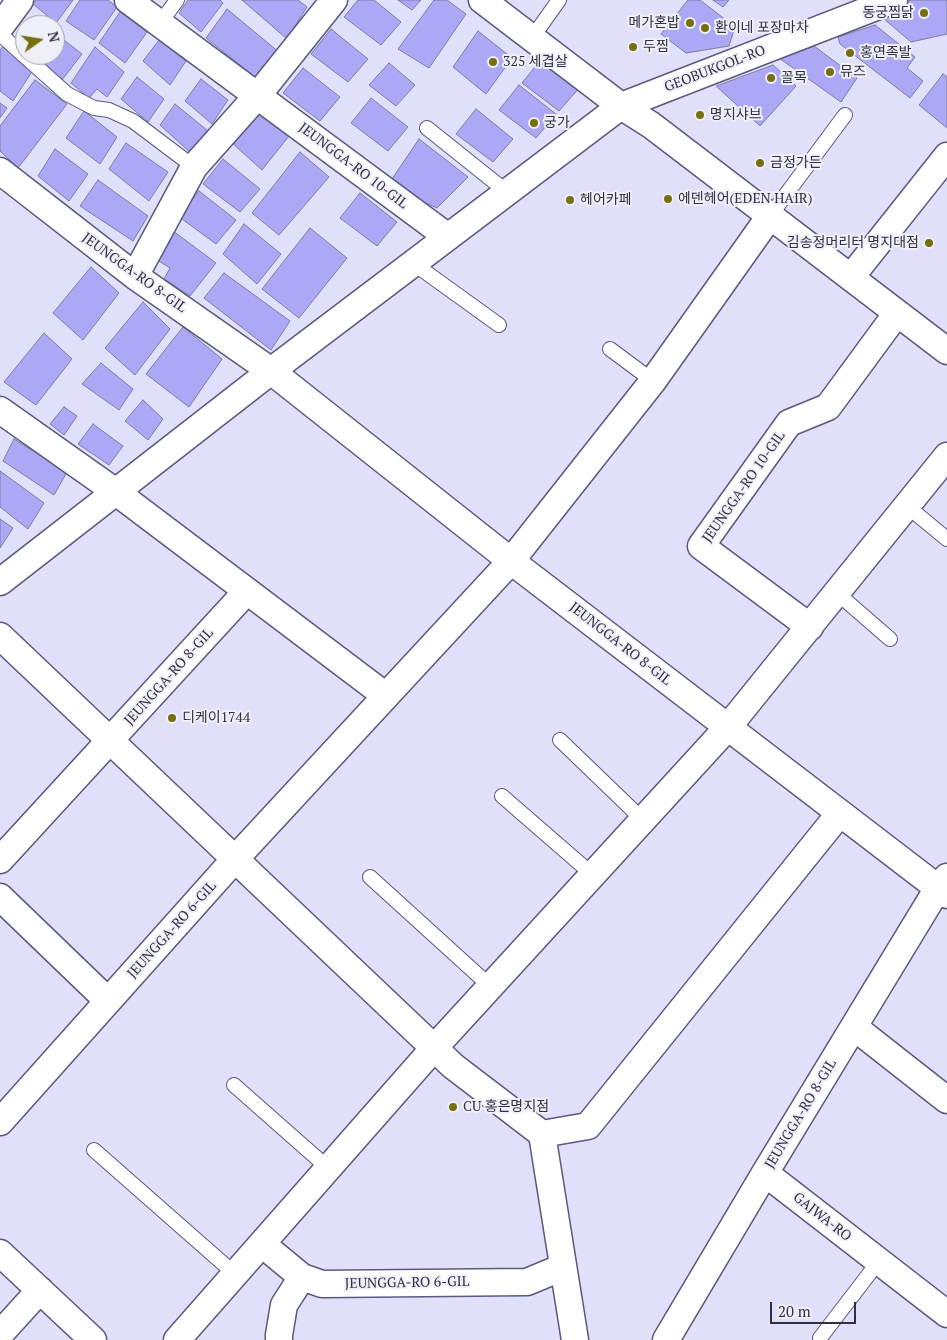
<!DOCTYPE html>
<meta charset="utf-8">
<style>
body{margin:0}
#map{position:relative;width:947px;height:1340px;overflow:hidden;background:#e0e0fa;font-family:"PT Serif",serif}
canvas{display:block}
.north{position:absolute;left:15px;top:15px;width:50px;height:50px;box-sizing:border-box;background:#efeff8;border:1px solid #a3a3af;border-radius:50%;rotate:77deg;font-size:14px;font-weight:700;line-height:20px;text-align:center;color:#313041}
.north::after{content:'';display:block;margin:auto;width:18px;height:22px;background:#756f0f;clip-path:polygon(50% 0,100% 100%,50% 72%,0 100%)}
.scale{position:absolute;left:770px;top:1302px;width:86px;height:22px;box-sizing:border-box;border:2px solid #313041;border-top:0;padding-left:6px;font-size:15px;line-height:18px;white-space:nowrap;color:#313041;-webkit-text-stroke:4px #efeff8;paint-order:stroke}
</style>
<div id="map">
<canvas width="947" height="1340"></canvas>
<div class="north">N</div>
<div class="scale">20 m</div>
</div>
<script>
const ctx = document.querySelector('canvas').getContext('2d');
ctx.lineJoin = 'round';
function fill(path, color) { ctx.fillStyle = color; ctx.fill(path, 'evenodd'); }
const toPath = rows => new Path2D(rows.map(r => 'M' + r).join(''));
function strokePath(path, color, width, dash) { ctx.strokeStyle = color; ctx.lineWidth = width; ctx.lineCap = dash ? 'butt' : 'round'; ctx.setLineDash(dash || []); ctx.stroke(path); }
function write(font, color, halo, rows, align = 'center') {
  ctx.font = font + ' "PT Serif","Noto Sans KR",serif'; ctx.lineWidth = 4; ctx.setLineDash([]); ctx.textBaseline = 'middle'; ctx.strokeStyle = halo; ctx.fillStyle = color; for (const [text, x, y, turn = 0] of rows) {
    ctx.save(); ctx.translate(x, y); ctx.rotate((+turn || 0) * Math.PI / 180); ctx.textAlign = isNaN(turn) ? turn : align; if (halo) ctx.strokeText(text, 0, 0); ctx.fillText(text, 0, 0); ctx.restore();
  }
}
const building = toPath([
 [36,0,73,0,56,23,33,4,36,0],
 [80,0,108,0,117,7,94,40,66,21,80,0],
 [188,0,220,0,223,3,201,32,179,13,188,0],
 [242,0,298,0,307,7,287,39,242,0],
 [358,0,374,0,401,22,381,45,344,17,358,0],
 [398,0,421,0,412,10,398,0],
 [434,0,447,0,466,14,429,68,398,49,434,0],
 [688,0,700,0,735,27,729,46,686,53,661,34,688,0],
 [713,0,729,0,723,7,713,0],
 [911,0,947,0,947,34,911,42,876,12,911,0],
 [227,9,280,53,260,81,206,38,227,9],
 [120,12,147,32,125,63,99,43,120,12],
 [35,17,45,25,30,25,35,17],
 [875,25,915,57,907,68,923,81,910,98,840,44,838,37,875,25],
 [331,29,368,59,348,82,311,54,331,29],
 [478,31,512,58,486,94,453,67,478,31],
 [25,32,25,49,17,43,25,32],
 [55,33,82,54,62,80,32,55,55,55,55,33],
 [159,40,186,61,170,85,143,61,159,40],
 [3,46,33,70,13,101,0,91,0,50,3,46],
 [814,46,857,78,841,102,779,58,814,46],
 [95,47,124,72,107,97,97,89,89,98,71,83,95,47],
 [542,58,580,87,559,111,522,83,542,58],
 [389,63,415,85,396,106,369,85,389,63],
 [773,65,796,86,760,126,716,86,773,65],
 [303,68,340,97,320,121,283,93,303,68],
 [943,74,947,77,947,128,919,105,943,74],
 [137,77,164,99,148,122,121,99,137,77],
 [201,79,228,100,212,124,185,101,201,79],
 [35,80,67,104,18,168,0,151,0,126,35,80],
 [519,85,556,114,536,138,499,110,519,85],
 [371,98,408,127,388,151,351,123,371,98],
 [0,103,7,108,0,118,0,103],
 [175,104,208,131,192,154,160,125,175,104],
 [258,109,289,136,262,170,231,142,258,109],
 [476,109,513,139,493,162,456,134,476,109],
 [84,111,117,137,100,164,66,138,84,111],
 [419,139,468,177,437,208,414,198,392,179,419,139],
 [126,143,168,172,149,201,109,169,126,143],
 [55,149,88,174,69,201,38,176,55,149],
 [300,152,329,177,279,235,252,213,300,152],
 [223,159,260,189,240,212,203,184,223,159],
 [98,180,148,216,133,241,80,206,98,180],
 [199,191,236,220,216,244,178,216,199,191],
 [360,193,397,222,377,246,340,218,360,193],
 [244,224,281,254,257,284,223,254,244,224],
 [169,228,216,263,190,296,164,279,170,268,154,258,169,228],
 [310,228,347,258,299,318,262,289,310,228],
 [91,267,119,293,83,340,53,313,91,267],
 [224,273,290,321,271,350,204,298,224,273],
 [143,302,170,329,135,375,105,348,143,302],
 [183,327,222,359,189,407,146,374,183,327],
 [44,333,72,359,36,405,4,382,44,333],
 [101,363,133,389,119,410,82,384,101,363],
 [143,400,163,419,148,440,125,421,143,400],
 [64,407,77,416,64,435,50,424,64,407],
 [93,424,123,446,109,465,78,444,93,424],
 [14,439,67,472,54,495,3,461,14,439],
 [0,471,44,503,28,529,0,507,0,471],
 [0,519,13,528,0,548,0,519]
]);
fill(building, '#aca8f5');
strokePath(building, '#7d7ca2', 1);
const lane = toPath([
 [160,23,177,0],
 [0,34,67,94,94,108,109,110,133,121,194,167],
 [532,38,559,0],
 [427,128,507,192],
 [770,216,845,115],
 [413,263,499,325],
 [610,349,653,381],
 [907,506,947,539],
 [837,593,890,639],
 [560,740,643,820],
 [502,796,593,875],
 [370,877,490,986],
 [234,1085,328,1168],
 [94,1150,235,1274],
 [820,1338,879,1261]
]);
const street = toPath([
 [128,0,448,237],
 [482,0,621,106,651,125,947,351],
 [0,27,20,0],
 [0,171,135,276,271,371,511,561,947,895],
 [135,276,194,167,258,95,334,0],
 [851,277,947,156],
 [0,410,116,492,386,696],
 [0,582,271,371,621,106,894,0],
 [810,627,701,546,789,423,828,407,897,313],
 [0,636,453,1066,542,1134,575,1340],
 [0,860,247,591],
 [0,897,108,1001],
 [854,1027,947,1100],
 [0,1122,235,859,511,561,653,381,770,216],
 [542,1134,588,1126,840,813],
 [765,1173,947,1314],
 [262,1244,302,1277,322,1284,527,1282,563,1267],
 [0,1253,93,1340],
 [0,1334,40,1290],
 [177,1340,434,1048,728,727,947,456],
 [279,1340,279,1335,284,1305,302,1277],
 [666,1340,765,1173,938,888,947,877]
]);
strokePath(lane, '#5a597d', 16);
strokePath(street, '#5a597d', 29);
strokePath(lane, '#fff', 14);
strokePath(street, '#fff', 26);
for (const [x, y, r, color] of [
 [924,13,5,"#756f0f"],
 [690,23,5,"#756f0f"],
 [705,28,5,"#756f0f"],
 [633,47,5,"#756f0f"],
 [850,53,5,"#756f0f"],
 [493,62,5,"#756f0f"],
 [830,72,5,"#756f0f"],
 [771,78,5,"#756f0f"],
 [700,115,5,"#756f0f"],
 [534,123,5,"#756f0f"],
 [760,163,5,"#756f0f"],
 [668,199,5,"#756f0f"],
 [570,200,5,"#756f0f"],
 [929,243,5,"#756f0f"],
 [172,718,5,"#756f0f"],
 [453,1107,5,"#756f0f"]
]) { const dot = new Path2D(); dot.arc(x, y, r, 0, 2 * Math.PI); ctx.fillStyle = color; ctx.fill(dot); strokePath(dot, '#efeff8', 2); }
write('14px', '#313041', '#efeff8', [
 ["동궁찜닭",914,13,"right"],
 ["메가혼밥",680,23,"right"],
 ["환이네 포장마차",715,28],
 ["두찜",643,47],
 ["홍연족발",860,53],
 ["325 세겹살",503,62],
 ["뮤즈",840,72],
 ["꼴목",781,78],
 ["명지샤브",710,115],
 ["궁가",544,123],
 ["금정가든",770,163],
 ["에덴헤어(EDEN HAIR)",678,199],
 ["헤어카페",580,200],
 ["김송정머리터 명지대점",919,243,"right"],
 ["디케이1744",182,718],
 ["CU 홍은명지점",463,1107]
], 'left');
write('14px', '#313041', '#efeff8', [
 ["GEOBUKGOL-RO",715,69,-21],
 ["JEUNGGA-RO 10-GIL",353,166,37],
 ["JEUNGGA-RO 8-GIL",134,273,36],
 ["JEUNGGA-RO 10-GIL",744,487,-55],
 ["JEUNGGA-RO 8-GIL",620,644,38],
 ["JEUNGGA-RO 8-GIL",169,677,-48],
 ["JEUNGGA-RO 6-GIL",172,930,-48],
 ["JEUNGGA-RO 8-GIL",801,1114,-59],
 ["GAJWA-RO",822,1217,38],
 ["JEUNGGA-RO 6-GIL",407,1283,-1]
]);
</script>
